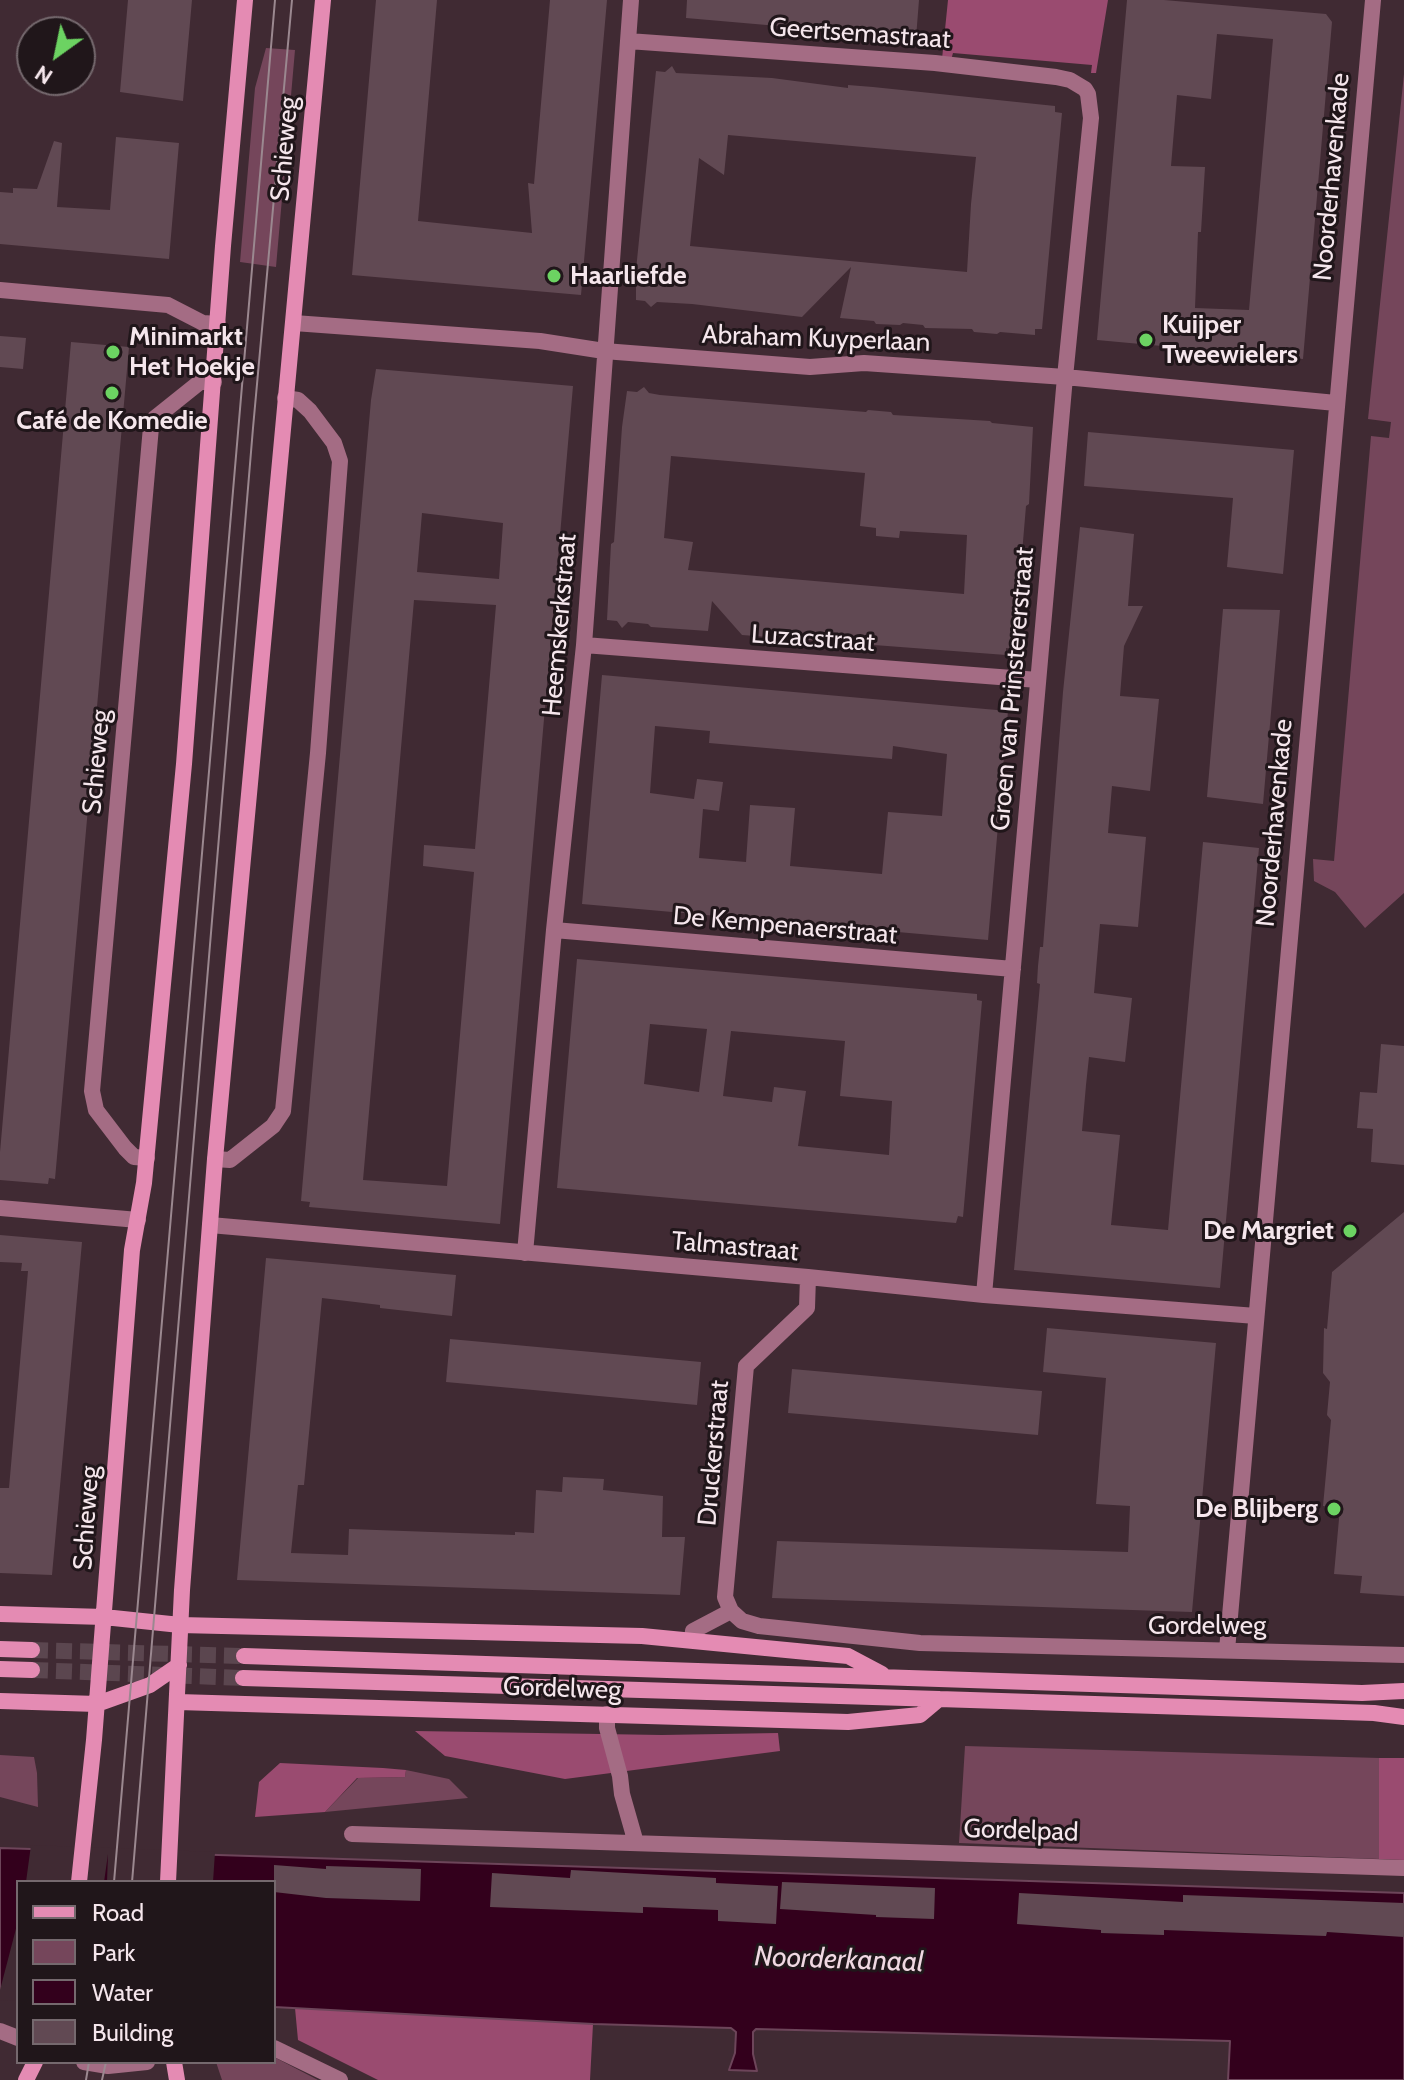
<!DOCTYPE html>
<meta charset="utf-8">
<style>
body{margin:0}
#map{position:relative;width:1404px;height:2080px;overflow:hidden;background:#402a33;font-family:Cabin,sans-serif}
canvas{display:block}
.legend{position:absolute;left:16px;top:1880px;width:260px;height:184px;box-sizing:border-box;background:#20161a;border:2px solid #75696e;margin:0;padding:10px 14px;list-style:none;font-size:24px;color:#f5e6ec}
.legend li{display:flex;align-items:center;gap:16px;height:40px}
.legend b{width:40px;border:2px solid #75696e}
.north{position:absolute;left:16px;top:16px;width:80px;height:80px;box-sizing:border-box;background:#20161a;border:2px solid #75696e;border-radius:50%;rotate:213deg;font-size:22px;font-weight:700;line-height:32px;text-align:center;color:#f5e6ec}
.north::after{content:'';display:block;margin:auto;width:28px;height:36px;background:#6cd362;clip-path:polygon(50% 0,100% 100%,50% 72%,0 100%)}
</style>
<div id="map">
<canvas width="1404" height="2080"></canvas>
<ul class="legend">
<li><b style="height:10px;background:#e48bb3"></b>Road</li>
<li><b style="height:22px;background:#75465b"></b>Park</li>
<li><b style="height:22px;background:#33001c"></b>Water</li>
<li><b style="height:22px;background:#614953"></b>Building</li>
</ul>
<div class="north">N</div>
</div>
<script>
const ctx = document.querySelector('canvas').getContext('2d');
ctx.lineJoin = 'round';
function fill(path, color) { ctx.fillStyle = color; ctx.fill(path, 'evenodd'); }
const toPath = rows => new Path2D(rows.map(r => 'M' + r).join(''));
function strokePath(path, color, width, dash) { ctx.strokeStyle = color; ctx.lineWidth = width; ctx.lineCap = dash ? 'butt' : 'round'; ctx.setLineDash(dash || []); ctx.stroke(path); }
function write(font, color, halo, rows, align = 'center') {
  ctx.font = font + ' Cabin,sans-serif'; ctx.lineWidth = 6; ctx.setLineDash([]); ctx.textBaseline = 'middle'; ctx.strokeStyle = halo; ctx.fillStyle = color; for (const [text, x, y, turn = 0] of rows) {
    ctx.save(); ctx.translate(x, y); ctx.rotate((+turn || 0) * Math.PI / 180); ctx.textAlign = isNaN(turn) ? turn : align; if (halo) ctx.strokeText(text, 0, 0); ctx.fillText(text, 0, 0); ctx.restore();
  }
}
fill(toPath([
 [266,48,295,50,276,267,240,262,255,88],
 [1404,74,1404,893,1365,928,1335,892,1314,881,1313,859,1334,861,1371,436,1389,438,1391,422,1368,419],
 [965,1746,1379,1758,1379,1859,959,1843],
 [0,1755,34,1757,37,1773,38,1807,0,1797],
 [406,1770,449,1779,468,1798,325,1812,358,1778,405,1777],
 [274,2057,318,2080,222,2080,216,2062,274,2062]
]), '#75465b');
fill(toPath([
 [948,0,1108,0,1096,73,1091,73,1092,65,953,53,951,60,942,59],
 [415,1731,662,1735,778,1733,780,1751,565,1779,445,1756],
 [1379,1758,1404,1758,1404,1860,1379,1859],
 [280,1763,383,1768,406,1770,405,1777,357,1778,325,1812,255,1817,259,1782],
 [295,2008,593,2024,590,2080,378,2080,298,2040]
]), '#9a4b70');
const water = toPath([
 [0,1848,1404,1893,1404,2080,1228,2080,1230,2041,756,2029,753,2032,753,2054,757,2071,729,2070,735,2053,736,2032,731,2028,593,2024,274,2007,274,1882,18,1882,18,1997,0,1996,0,1848]
]);
fill(water, '#33001c');
strokePath(water, '#6d455a', 2);
fill(toPath([
 [31,1845,215,1852,213,1882,107,1882,108,1854,104,1882,26,1882],
 [18,1921,18,2001,0,2000,0,1990]
]), '#402a33');
fill(toPath([
 [128,0,192,0,183,101,120,92],
 [376,0,437,0,418,221,532,233,528,183,534,184,550,0,607,0,581,295,352,275],
 [687,0,919,0,916,38,686,18],
 [1127,0,1164,0,1326,14,1332,22,1303,359,1097,340],
 [1217,34,1273,39,1249,310,1195,308,1198,232,1201,232,1205,167,1171,166,1177,95,1211,99],
 [672,66,676,73,772,78,848,88,848,85,873,87,1055,106,1055,112,1062,113,1042,329,1035,329,1035,335,1000,332,997,334,974,332,972,329,925,328,923,325,903,323,900,325,876,324,874,321,840,318,851,267,802,317,692,304,657,302,651,307,645,301,636,300,636,270,656,71,665,72],
 [728,135,976,157,971,204,967,272,690,246,699,158,724,175],
 [116,137,179,143,169,259,0,244,0,192,13,193,13,188,37,189,54,141,62,143,57,207,110,210],
 [0,336,26,338,23,369,0,367],
 [71,342,129,347,55,1179,49,1178,48,1184,0,1180,0,1152],
 [376,369,573,386,500,1224,309,1207,310,1202,301,1201,371,400],
 [422,513,503,523,499,579,417,572],
 [414,600,496,605,475,849,424,845,423,866,474,872,447,1186,363,1180],
 [644,387,649,393,660,395,866,412,868,410,891,412,893,415,990,421,992,423,1033,427,1029,504,1026,506,1020,577,1022,579,1013,649,1006,648,1006,655,742,635,712,601,708,631,651,627,648,624,628,622,622,628,617,621,607,620,611,544,614,542,622,427,627,391,637,392],
 [671,456,865,473,860,526,876,528,876,536,899,538,900,531,967,535,964,594,688,570,693,542,664,538],
 [1088,432,1294,450,1283,574,1227,567,1233,498,1084,486],
 [1080,527,1134,534,1128,606,1143,606,1124,646,1120,696,1159,699,1150,791,1112,786,1108,833,1146,837,1138,927,1100,924,1094,993,1132,998,1125,1062,1089,1057,1086,1085,1082,1131,1120,1135,1111,1225,1168,1230,1203,842,1259,848,1220,1288,1014,1270,1040,984,1037,983,1038,966,1040,947,1043,947,1063,692],
 [1223,609,1280,610,1263,804,1207,797],
 [602,675,1008,711,988,940,582,904],
 [655,726,710,731,709,743,892,759,893,746,947,754,942,816,888,812,882,874,790,866,795,808,750,805,746,862,699,858,703,809,719,811,723,782,697,779,694,799,650,793],
 [577,959,977,994,977,1000,982,1001,963,1217,958,1216,956,1223,557,1188],
 [650,1024,707,1029,699,1092,644,1084],
 [731,1031,845,1041,840,1096,892,1101,889,1155,798,1146,806,1091,774,1087,772,1102,723,1096],
 [1381,1044,1404,1046,1404,1165,1371,1162,1373,1129,1357,1128,1360,1092,1377,1093],
 [1404,1212,1404,1596,1360,1593,1362,1576,1334,1574,1340,1508,1323,1506,1331,1420,1327,1415,1330,1382,1323,1373,1324,1328,1327,1329,1332,1272],
 [0,1235,82,1242,52,1575,0,1573,0,1488,9,1488,28,1271,21,1271,22,1263,0,1262],
 [266,1258,456,1275,452,1316,380,1308,380,1305,322,1298,304,1485,298,1485,291,1553,348,1555,349,1529,515,1535,515,1532,534,1533,536,1490,562,1492,563,1477,604,1479,603,1490,663,1496,662,1537,685,1537,680,1595,237,1580],
 [1047,1328,1216,1343,1192,1612,772,1598,777,1541,1128,1552,1130,1506,1096,1504,1106,1378,1043,1372],
 [450,1339,701,1362,697,1405,446,1382],
 [792,1369,1042,1391,1038,1435,788,1413],
 [274,1865,326,1869,326,1866,421,1869,420,1901,326,1898,274,1892],
 [571,1870,716,1878,716,1883,778,1886,776,1924,718,1921,718,1910,643,1907,643,1913,490,1907,492,1873,570,1878],
 [782,1882,935,1888,934,1919,876,1917,876,1915,780,1909],
 [1019,1893,1183,1902,1183,1895,1404,1903,1404,1937,1327,1932,1326,1936,1164,1930,1164,1935,1101,1933,1101,1930,1017,1924]
]), '#614953');
strokePath(toPath([
 [32,1650,244,1656],
 [32,1670,243,1678]
]), '#5b464f', 16, [16, 8]);
strokePath(toPath([
 [628,41,935,63,1056,77,1070,80,1085,89,1088,94,1091,118,1065,377,984,1295],
 [0,290,168,305,203,323,218,324],
 [294,323,540,341,604,351,810,367,864,363,1065,377,1336,403],
 [584,645,1038,680],
 [554,930,1013,969],
 [147,1158,134,1157,125,1148,96,1110,92,1091,151,427,155,418,200,382,214,382],
 [215,1159,230,1160,273,1126,283,1111,318,753,340,461,334,443,310,411,298,400,285,398],
 [0,1208,138,1220],
 [210,1225,808,1277,984,1295,1256,1316],
 [525,1253,554,930,584,645,631,0],
 [731,1611,725,1597,746,1366,807,1308,808,1277],
 [692,1640,693,1631,731,1611,742,1621,759,1626,920,1643,1404,1655],
 [1227,1650,1373,0],
 [607,1714,607,1728,620,1776,622,1794,636,1843],
 [352,1834,1404,1868],
 [0,2031,18,2038],
 [274,2048,340,2080],
 [84,2062,108,2066,147,2062]
]), '#a46c84', 16);
strokePath(toPath([
 [0,1614,104,1617,180,1625,642,1636,848,1656,882,1674],
 [0,1649,32,1650],
 [244,1656,1362,1693,1404,1691],
 [0,1669,32,1670],
 [243,1678,939,1699,1374,1713,1404,1717],
 [0,1701,97,1704,150,1685,179,1665],
 [178,1702,848,1722,920,1715,939,1699],
 [79,1882,94,1740,132,1250,144,1183,184,764,223,246,245,0],
 [168,1882,182,1590,215,1159,323,0],
 [174,2062,177,2080],
 [26,2080,35,2062]
]), '#e48bb3', 16);
strokePath(toPath([
 [114,1882,275,0],
 [132,1882,253,428,292,0],
 [86,2080,89,2062],
 [102,2080,106,2062]
]), '#9b8890', 2);
for (const [x, y, r, color] of [
 [554,276,8,"#6cd362"],
 [1146,340,8,"#6cd362"],
 [113,352,8,"#6cd362"],
 [112,393,8,"#6cd362"],
 [1350,1231,8,"#6cd362"],
 [1334,1509,8,"#6cd362"]
]) { const dot = new Path2D(); dot.arc(x, y, r, 0, 2 * Math.PI); ctx.fillStyle = color; ctx.fill(dot); strokePath(dot, '#20161a', 3); }
write('26px', '#f5e6ec', '#20161a', [
 ["Geertsemastraat",860,34,4],
 ["Schieweg",285,149,-85],
 ["Noorderhavenkade",1332,177,-85],
 ["Abraham Kuyperlaan",816,339,2],
 ["Heemskerkstraat",560,625,-85],
 ["Luzacstraat",813,639,4],
 ["Groen van Prinstererstraat",1013,689,-85],
 ["Schieweg",97,762,-85],
 ["Noorderhavenkade",1275,823,-85],
 ["De Kempenaerstraat",785,926,5],
 ["Talmastraat",735,1247,5],
 ["Druckerstraat",714,1453,-85],
 ["Schieweg",87,1518,-86],
 ["Gordelweg",1207,1626],
 ["Gordelweg",562,1689,2],
 ["Gordelpad",1021,1831,2]
]);
write('bold 26px', '#f5e6ec', '#20161a', [
 ["Haarliefde",570,276],
 ["Kuijper",1162,325],
 ["Tweewielers",1162,355],
 ["Minimarkt",129,337],
 ["Het Hoekje",129,367],
 ["Café de Komedie",112,421,"center"],
 ["De Margriet",1334,1231,"right"],
 ["De Blijberg",1318,1509,"right"]
], 'left');
write('italic 28px', '#f0d8e2', '#20161a', [
 ["Noorderkanaal",839,1960,2]
]);
</script>
